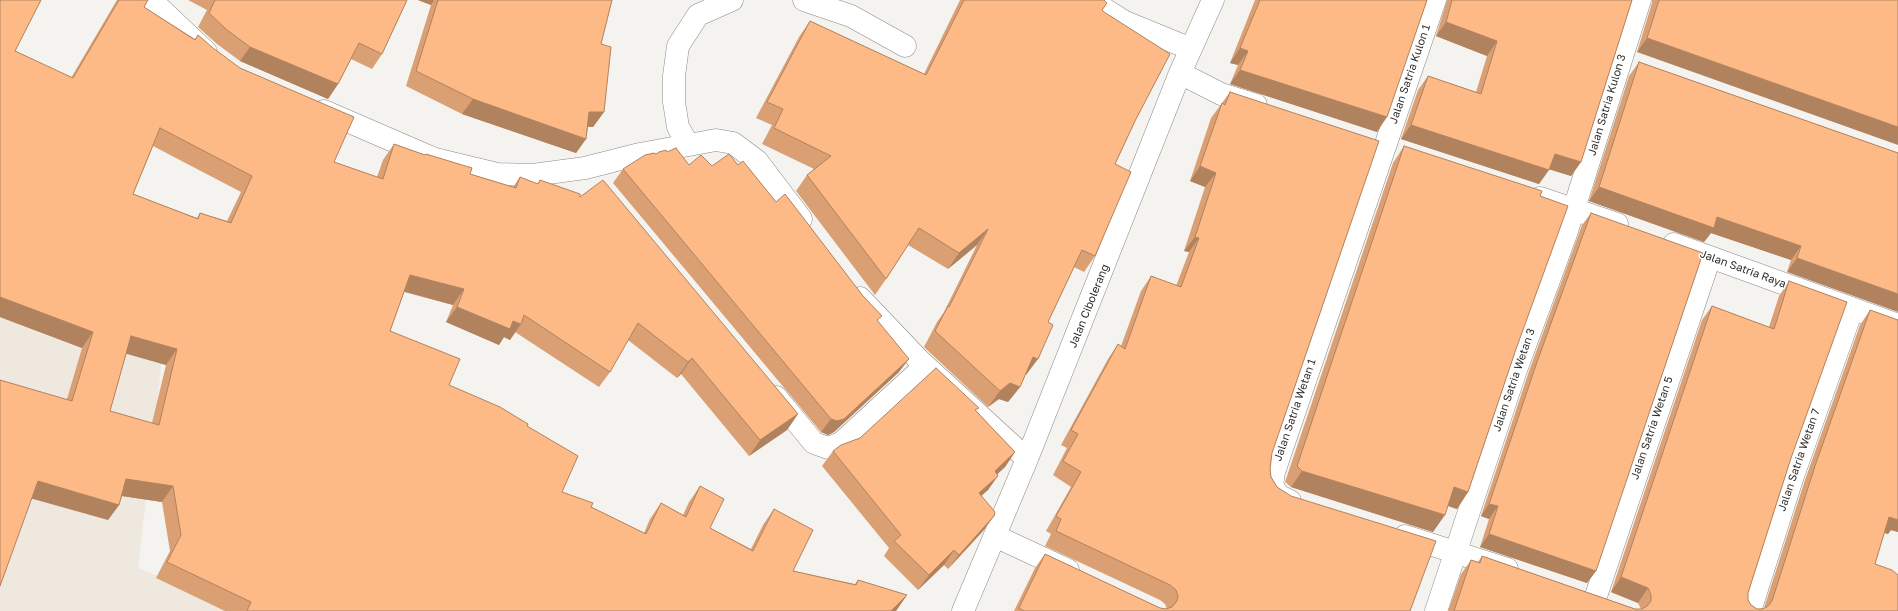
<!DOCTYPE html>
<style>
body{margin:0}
canvas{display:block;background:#f4f3f0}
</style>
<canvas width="1898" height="611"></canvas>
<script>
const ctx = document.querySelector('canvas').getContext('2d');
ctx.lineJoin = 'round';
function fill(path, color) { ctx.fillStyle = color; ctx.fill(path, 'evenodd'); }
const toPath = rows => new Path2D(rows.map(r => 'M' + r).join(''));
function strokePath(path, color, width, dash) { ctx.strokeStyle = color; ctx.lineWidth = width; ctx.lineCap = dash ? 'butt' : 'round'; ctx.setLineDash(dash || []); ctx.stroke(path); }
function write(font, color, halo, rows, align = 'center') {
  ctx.font = font + ' "Golos Text",sans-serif'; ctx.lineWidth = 3; ctx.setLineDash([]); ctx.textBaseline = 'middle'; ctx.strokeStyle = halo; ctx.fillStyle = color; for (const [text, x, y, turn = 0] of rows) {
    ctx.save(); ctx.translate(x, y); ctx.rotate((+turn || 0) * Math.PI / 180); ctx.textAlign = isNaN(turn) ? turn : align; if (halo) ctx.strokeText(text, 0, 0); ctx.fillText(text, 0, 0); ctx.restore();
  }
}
fill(toPath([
 [0,174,176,237,138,568,247,611,0,611]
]), '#eee8df');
const minor = toPath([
 [151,0,206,52],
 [804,0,851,16,905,46],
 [1090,0,1125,22,1191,49],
 [1180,73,1221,94,1256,105],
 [324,111,435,159,497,174,533,175,585,168,640,154,716,140,733,143,757,161,801,219],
 [688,144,678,127,674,102,674,76,678,46,698,15,732,0],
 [1540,198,1617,224],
 [1674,244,1898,325],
 [860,298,919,360,1027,459],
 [776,397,814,443,828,448,841,443,925,366],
 [1290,501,1278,495,1272,485,1274,472,1435,0],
 [995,536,1068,570],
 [1405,536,1507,569],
 [1595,599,1710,257],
 [963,611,1027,459,1180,73,1213,0],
 [1436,611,1516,370,1566,234,1640,0],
 [1750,611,1793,476,1852,310]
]);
strokePath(minor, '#8b8a87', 23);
strokePath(minor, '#fff', 22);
fill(toPath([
 [0,0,15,51,71,78,117,0,148,0,144,7,195,39,198,35,334,162,377,177,383,160,394,144,425,155,426,154,470,174,513,187,520,177,537,184,540,180,580,197,798,414,787,430,749,456,681,374,677,378,628,340,610,372,599,387,515,332,510,340,504,337,499,345,446,322,453,305,404,292,390,331,449,385,527,426,562,492,591,507,644,533,650,519,661,503,683,515,689,502,700,486,710,528,751,549,763,525,774,509,793,571,855,584,858,580,907,595,896,611,225,611,156,578,170,551,162,502,122,496,119,505,108,520,67,399,82,348,0,317],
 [153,146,241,192,227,221,200,213,197,218,133,194],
 [126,353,166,365,152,423,110,411],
 [188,0,407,0,382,54,372,69,351,59,338,84,328,99,240,61,217,44,198,27,207,10],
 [418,0,612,0,601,44,604,112,593,127,588,127,586,139,576,153,462,114,406,86,431,5],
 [960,0,1104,0,1102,10,1135,121,1115,164,1095,256,1084,272,1074,267,1048,322,1026,375,1025,374,1020,387,1008,402,999,399,988,407,924,347,937,322,944,312,977,245,948,269,908,245,886,279,875,295,796,191,807,175,814,169,762,144,772,125,756,118,799,37,810,21,924,74],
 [1255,0,1427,0,1377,132,1230,84,1238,65,1230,63],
 [1447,0,1632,0,1581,162,1571,176,1549,169,1539,184,1401,139,1418,90,1428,76,1476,92,1487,56,1436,36],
 [1652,0,1898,0,1637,52,1652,3],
 [1639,62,1898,153,1787,272,1791,260,1711,233,1704,242,1589,201,1629,76],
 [1230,92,1272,453,1270,469,1271,477,1277,487,1410,611,1014,611,1035,568,1045,554,1160,608,1167,609,1165,604,1160,600,1045,546,1051,534,1046,531,1071,487,1053,475,1067,448,1061,445,1108,359,1118,344,1121,346,1141,291,1151,276,1176,286,1189,252,1184,251,1205,187,1190,181,1211,118],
 [1404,146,1540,196,1516,349,1468,492,1457,509,1448,506,1433,532,1291,487,1285,482,1393,163],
 [656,154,689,165,712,166,738,165,776,202,878,322,899,372,834,432,828,435,821,432,613,183,623,169],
 [1591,213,1596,571,1587,583,1480,547,1489,519,1481,516,1528,374,1582,225],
 [1789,281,1791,458,1748,593,1748,600,1751,605,1757,609,1764,608,1805,480,1860,325,1870,310,1898,320,1898,532,1891,530,1888,534,1884,533,1875,564,1898,611,1448,611,1461,574,1471,560,1478,562,1482,556,1635,609,1641,609,1638,603,1611,592,1702,320,1712,306,1769,327,1779,296],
 [976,411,1015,452,1005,467,997,474,988,490,981,496,994,516,983,531,948,569,944,565,918,590,884,556,889,548,822,466,833,451]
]), '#daa074');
fill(toPath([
 [418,0,434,0,431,5],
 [1446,22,1497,41,1487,56,1436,36],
 [1647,38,1898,127,1898,145,1637,52],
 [250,47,338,84,328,99,240,61],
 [1240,48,1248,51,1238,65,1230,63],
 [1240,70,1387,117,1377,132,1230,84],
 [473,99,586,139,576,153,462,114],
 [589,112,604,112,593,127,579,126],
 [1411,125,1549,170,1539,184,1401,139],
 [1555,154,1581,162,1571,176,1545,168],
 [1200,166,1216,173,1205,187,1190,181],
 [1599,187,1717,217,1801,246,1791,260,1711,233,1704,242,1589,201],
 [988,229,977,245,948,269,959,253],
 [1195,237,1199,238,1189,252,1184,251],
 [1797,258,1898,294,1898,312,1787,272],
 [410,275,464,289,453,305,399,290],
 [0,297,93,332,82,348,0,317],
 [457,307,513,321,521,324,510,340,504,337,499,345,446,322],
 [131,336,177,349,166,365,120,352],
 [1033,357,1038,359,1026,375,1022,373],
 [692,358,681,374,677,378,688,362],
 [909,359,899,372,834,432,828,435,821,432,831,419],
 [1010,383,1020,387,1008,402,999,399,988,407,1000,391],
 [798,414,787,430,749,456,760,440],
 [1015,452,1005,467,985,486,995,471],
 [1302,471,1445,515,1433,532,1291,487],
 [998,476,988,490,968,508,979,493],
 [126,479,173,486,162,502,115,495],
 [38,481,119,505,108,520,26,497],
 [1454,487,1468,492,1457,509,1442,504],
 [1489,504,1498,506,1489,519,1481,516],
 [994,516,983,531,948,569,959,555],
 [1889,517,1898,518,1898,532,1891,530,1888,534,1879,531],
 [1489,534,1596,571,1587,583,1480,547],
 [954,550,944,565,918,590,929,575],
 [1621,577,1648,588,1638,603,1611,592],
 [907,595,896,611,891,611]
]), '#b1825e');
const building = toPath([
 [0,0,41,0,15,51,73,78,119,0,148,0,144,7,195,40,198,35,213,48,240,68,354,117,334,162,383,179,394,144,425,155,426,154,472,168,470,174,516,188,520,177,538,184,540,180,580,194,580,197,603,180,798,414,760,440,692,358,688,362,638,323,610,372,524,315,521,324,513,321,510,329,457,307,464,289,410,275,390,331,460,359,449,385,500,407,528,424,527,426,578,456,562,492,593,503,591,507,646,534,661,503,686,517,700,486,724,499,710,528,753,551,774,509,813,530,793,571,856,585,858,580,907,595,891,611,247,611,251,602,167,562,181,535,173,486,126,479,119,505,38,481,0,586,0,380,72,401,93,332,0,297,0,0],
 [160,128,252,176,231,223,200,213,198,219,133,194,160,128],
 [131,336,177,349,159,425,110,411,131,336],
 [215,0,407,0,382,54,359,43,338,84,250,47,227,30,209,13,215,0],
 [438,0,612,0,601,44,611,47,604,112,589,112,586,139,473,99,416,71,438,0],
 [964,0,1104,0,1107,3,1102,10,1104,12,1170,54,1135,121,1115,164,1131,172,1095,256,1082,250,1048,322,1053,325,1038,359,1033,357,1020,387,1010,383,1000,391,935,331,948,306,949,307,988,229,959,253,919,228,886,279,807,175,831,156,774,128,783,109,767,102,810,21,926,75,964,0],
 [1260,0,1427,0,1387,117,1240,70,1248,51,1240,48,1260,0],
 [1452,0,1632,0,1581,162,1555,154,1549,170,1411,125,1428,76,1481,94,1497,41,1446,22,1452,0],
 [1659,0,1898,0,1898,127,1647,38,1659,0],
 [1639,62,1898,153,1898,294,1797,258,1801,246,1717,217,1714,228,1599,187,1639,62],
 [1230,92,1379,141,1272,453,1270,469,1271,477,1277,487,1291,496,1436,541,1410,611,1024,611,1019,608,1045,554,1160,608,1166,609,1172,607,1177,601,1178,596,1176,590,1170,585,1056,531,1061,519,1056,516,1081,472,1063,461,1078,434,1071,430,1118,344,1125,349,1151,276,1181,287,1199,238,1195,237,1216,173,1200,166,1222,103,1225,105,1230,92],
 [1404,146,1542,191,1540,196,1568,206,1516,349,1468,492,1454,487,1445,515,1302,471,1297,466,1404,146],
 [676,148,689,165,701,155,712,166,729,154,738,165,743,161,776,202,785,194,863,296,882,316,877,320,909,359,844,419,837,421,831,419,623,169,645,155,654,153,656,154,659,152,666,150,667,152,676,148],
 [1591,213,1703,253,1596,571,1489,534,1498,506,1489,504,1537,362,1591,213],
 [1789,281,1847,302,1791,458,1748,593,1748,600,1751,605,1757,609,1763,609,1768,606,1772,601,1815,466,1870,310,1898,320,1898,520,1889,517,1875,564,1892,570,1898,575,1898,611,1454,611,1471,560,1480,563,1482,556,1635,609,1642,609,1647,606,1651,601,1651,595,1648,588,1621,577,1712,306,1774,329,1789,281],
 [936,368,979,408,975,410,1015,452,995,471,998,476,979,493,995,512,994,516,959,555,954,550,929,575,894,541,901,535,833,451,841,445,860,438,936,368]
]);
fill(building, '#fdba87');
strokePath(building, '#b1825e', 1);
write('11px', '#2e2e2d', '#fff', [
 ["Jalan Satria Kulon 1",1410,74,-71],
 ["Jalan Satria Kulon 3",1607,105,-73],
 ["Jalan Satria Raya",1743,269,20],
 ["Jalan Cibolerang",1089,306,-68],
 ["Jalan Satria Wetan 3",1514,380,-71],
 ["Jalan Satria Wetan 1",1295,410,-71],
 ["Jalan Satria Wetan 5",1652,428,-71],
 ["Jalan Satria Wetan 7",1799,460,-71]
]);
</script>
